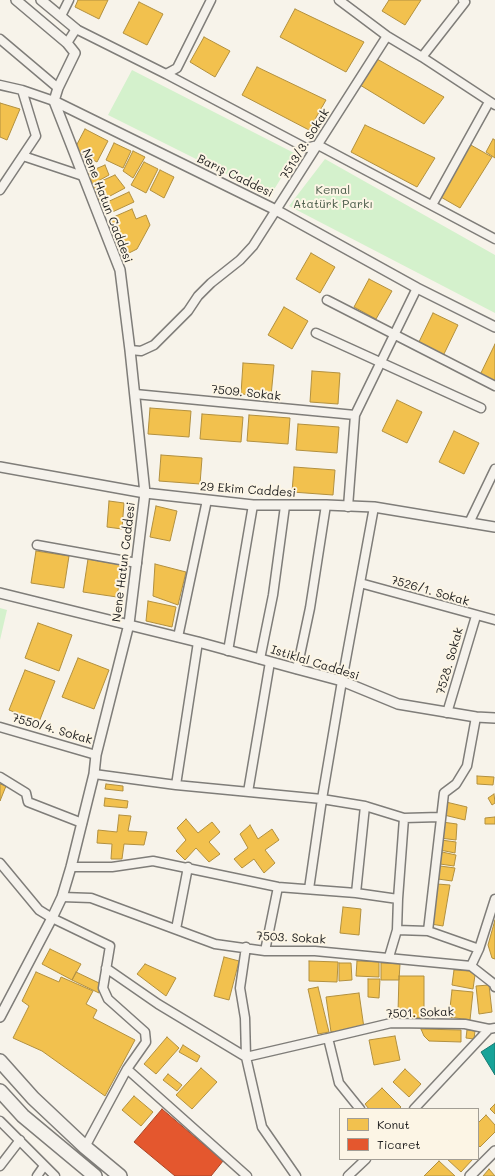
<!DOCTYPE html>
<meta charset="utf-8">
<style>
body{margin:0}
#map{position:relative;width:495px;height:1176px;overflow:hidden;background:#f7f3ea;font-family:Mali,sans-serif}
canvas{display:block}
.legend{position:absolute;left:339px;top:1108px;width:140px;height:52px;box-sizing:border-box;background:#fcf5e5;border:1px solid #a29e95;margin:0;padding:5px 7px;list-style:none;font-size:12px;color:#1c1c1c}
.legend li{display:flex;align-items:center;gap:8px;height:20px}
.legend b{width:20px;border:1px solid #a29e95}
</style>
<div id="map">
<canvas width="495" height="1176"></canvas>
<ul class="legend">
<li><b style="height:11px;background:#f2c14e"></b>Konut</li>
<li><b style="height:11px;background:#e4572e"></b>Ticaret</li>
</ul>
</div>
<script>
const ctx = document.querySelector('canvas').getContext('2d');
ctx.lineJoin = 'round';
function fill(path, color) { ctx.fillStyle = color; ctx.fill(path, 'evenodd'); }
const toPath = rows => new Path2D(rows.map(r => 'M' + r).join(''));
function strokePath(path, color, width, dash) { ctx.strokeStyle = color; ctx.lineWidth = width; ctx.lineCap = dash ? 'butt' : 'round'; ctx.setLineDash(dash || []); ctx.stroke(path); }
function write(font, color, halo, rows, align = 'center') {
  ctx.font = font + ' Mali,sans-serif'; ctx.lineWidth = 4; ctx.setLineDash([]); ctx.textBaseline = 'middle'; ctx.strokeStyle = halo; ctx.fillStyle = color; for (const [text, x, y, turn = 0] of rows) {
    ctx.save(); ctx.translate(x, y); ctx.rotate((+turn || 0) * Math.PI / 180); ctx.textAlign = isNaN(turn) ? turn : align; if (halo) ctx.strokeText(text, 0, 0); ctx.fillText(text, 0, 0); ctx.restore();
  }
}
fill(toPath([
 [132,70,296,154,270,196,108,115],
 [325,159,495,255,495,313,289,206],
 [0,608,7,610,0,640]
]), '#d4f1cc');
const homes = toPath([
 [78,0,108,0,99,19,75,7,78,0],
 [389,0,421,0,405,25,382,11,389,0],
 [139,2,163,14,147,45,123,33,139,2],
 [295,9,364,42,346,72,280,37,295,9],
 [204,37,230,51,215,77,190,62,204,37],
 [377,59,444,97,424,124,360,85,377,59],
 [257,67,326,100,309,130,242,95,257,67],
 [0,103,20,109,7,140,0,137,0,103],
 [365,125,435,158,417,187,351,152,365,125],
 [85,129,108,141,97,162,74,150,85,129],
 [493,139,495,140,495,158,486,152,493,139],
 [114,143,131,151,123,168,106,160,114,143],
 [469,144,492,157,460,208,439,196,469,144],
 [133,151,145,157,133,178,123,171,133,151],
 [144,162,158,169,146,193,131,185,144,162],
 [105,165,109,175,91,185,86,173,105,165],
 [160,170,174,177,164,198,150,190,160,170],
 [115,175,125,188,97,203,90,186,115,175],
 [129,192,134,202,108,214,103,204,129,192],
 [132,209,136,219,146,215,150,225,137,249,125,255,109,219,132,209],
 [311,253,335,267,320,293,296,279,311,253],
 [369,279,392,291,376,319,354,307,369,279],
 [284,307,308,321,292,349,268,335,284,307],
 [433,313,458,325,443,356,418,344,433,313],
 [495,344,495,382,480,375,495,344],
 [243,363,274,365,271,396,241,394,243,363],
 [312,371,340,373,338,404,310,402,312,371],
 [397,400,422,412,407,443,382,431,397,400],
 [150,408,191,411,189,437,148,434,150,408],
 [202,414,243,417,241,442,200,439,202,414],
 [249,415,290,418,288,444,247,441,249,415],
 [298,424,339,427,337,453,296,450,298,424],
 [454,431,479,443,464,474,439,462,454,431],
 [161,455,202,458,200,484,159,481,161,455],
 [294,467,335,470,333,495,292,492,294,467],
 [109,501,124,503,122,529,107,527,109,501],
 [156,506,177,511,170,541,150,537,156,506],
 [36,551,69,556,64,588,31,583,36,551],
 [88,559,122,565,117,597,83,592,88,559],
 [155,564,186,572,178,605,153,596,155,564],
 [148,601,176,607,172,627,146,621,148,601],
 [38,623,72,635,59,671,25,658,38,623],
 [78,658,109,670,94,709,62,697,78,658],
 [25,670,55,681,39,722,9,710,25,670],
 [477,776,494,777,493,785,477,784,477,776],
 [0,784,6,786,0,801,0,784],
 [106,784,123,786,123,791,105,789,106,784],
 [494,794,495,803,492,805,488,798,494,794],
 [105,798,128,801,127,808,104,806,105,798],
 [446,802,467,807,465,820,444,815,446,802],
 [119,815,131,816,128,831,147,832,144,845,124,844,122,859,111,859,112,844,97,843,98,830,117,832,119,815],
 [495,817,495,824,485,824,485,818,495,817],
 [186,819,198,833,212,822,220,832,209,842,220,854,209,862,196,848,185,860,176,851,186,840,177,828,186,819],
 [442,822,457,824,456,840,440,838,442,822],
 [250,825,258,839,272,829,279,840,265,850,275,863,264,873,254,859,242,868,234,859,248,848,240,834,250,825],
 [441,840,456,842,455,853,440,850,441,840],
 [442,852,456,855,454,866,440,864,442,852],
 [440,866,455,868,452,881,438,879,440,866],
 [437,884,450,885,443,926,431,924,437,884],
 [343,907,361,909,359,935,340,933,343,907],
 [495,920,495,959,492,958,488,945,495,920],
 [50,949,81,964,72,980,42,964,50,949],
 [224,957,239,961,229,1000,214,996,224,957],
 [309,961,338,962,337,982,309,981,309,961],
 [357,961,379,962,379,977,356,976,357,961],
 [339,963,351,963,352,980,339,981,339,963],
 [381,963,400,964,399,980,381,980,381,963],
 [145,964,176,978,166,996,137,974,145,964],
 [454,970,469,971,475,975,473,989,452,985,454,970],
 [36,972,59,982,61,977,93,991,86,1004,97,1010,93,1018,135,1040,105,1096,42,1051,13,1038,29,1006,22,1001,36,972],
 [76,972,99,983,99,993,72,980,76,972],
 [399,976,424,976,424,1018,411,1018,411,1012,398,1012,399,976],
 [368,979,380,979,379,998,368,997,368,979],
 [489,985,492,1012,479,1014,476,986,489,985],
 [318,987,329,1032,318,1034,308,989,318,987],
 [452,990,473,992,470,1020,449,1017,452,990],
 [359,993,364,1028,331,1032,326,997,359,993],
 [421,1029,461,1030,461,1042,429,1041,424,1036,421,1029],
 [467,1030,475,1031,474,1039,466,1038,467,1030],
 [395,1036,400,1060,374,1065,369,1040,395,1036],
 [167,1037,179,1048,156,1074,144,1064,167,1037],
 [183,1045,200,1056,197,1062,179,1052,183,1045],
 [201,1068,217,1082,192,1109,176,1095,201,1068],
 [405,1069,421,1084,409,1097,393,1082,405,1069],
 [168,1074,182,1085,177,1091,163,1080,168,1074],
 [382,1088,401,1107,399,1109,369,1109,365,1104,382,1088],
 [134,1096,153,1112,141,1126,122,1110,134,1096],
 [495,1104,495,1114,490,1109,495,1104],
 [486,1115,495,1125,495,1132,480,1147,478,1145,478,1123,486,1115],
 [447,1159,473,1159,461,1172,447,1159],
 [439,1161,455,1176,424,1176,439,1161],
 [489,1169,495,1176,483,1176,489,1169]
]);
fill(homes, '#f2c14e');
strokePath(homes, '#b2903f', 1);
const shops = toPath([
 [162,1109,223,1161,211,1176,175,1176,134,1142,162,1109]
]);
fill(shops, '#e4572e');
strokePath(shops, '#a84529', 1);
const public = toPath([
 [495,1043,495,1075,481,1052,495,1043]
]);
fill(public, '#17a398');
strokePath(public, '#187a73', 1);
const minor = toPath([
 [339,0,387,36,422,57,465,2,463,0],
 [61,16,69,0],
 [0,39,58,88],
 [67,43,76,29,166,74,177,68,211,0],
 [422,57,495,105],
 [166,74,306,148,318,145,495,239],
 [0,85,22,90,54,101],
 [23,156,83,176],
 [0,190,36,136,22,90],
 [432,205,489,102],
 [327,300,495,386],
 [316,333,481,408],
 [130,350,141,351,154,345,188,311,198,296,211,283,240,260,253,246,387,36],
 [135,394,355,415],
 [348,507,355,415,417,288],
 [374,507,342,681,322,799,365,806,404,818,440,817],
 [469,523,495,469],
 [37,545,137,563],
 [360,583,495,620],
 [178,637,207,500],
 [228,651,253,505],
 [260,659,273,595,285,506],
 [297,669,310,608,326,505],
 [447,713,476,616],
 [0,727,96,755],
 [94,774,176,785,322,799,309,889],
 [0,777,26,793,28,802,82,823],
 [176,785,198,642],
 [248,792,270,662],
 [0,863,39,910,52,918,110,946,103,988,108,999,145,1032,146,1042,127,1069],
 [71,867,112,867,153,861,278,887,356,893,398,899,397,930,428,931,479,949],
 [356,893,365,806],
 [62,897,91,898,215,944,265,951,315,951,471,966,494,984,495,987],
 [398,899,404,818],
 [176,929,188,867],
 [428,931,444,793,456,784,467,766,476,717],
 [265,951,278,887],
 [389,957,397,930],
 [471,966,479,949,495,899],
 [106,968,158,1004,246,1057,245,1018,240,988,246,947],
 [328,1038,391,1023,465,1024,489,1029],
 [414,1109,489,1029,495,1028],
 [0,1121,55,1176],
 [85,1147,127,1069,247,1176],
 [0,1166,20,1140],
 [37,1176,44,1166],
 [296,1176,262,1127,246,1057,328,1038,339,1083,360,1109],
 [348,1176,366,1159]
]);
const tertiary = toPath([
 [16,0,67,43,75,53,58,88,54,101],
 [41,0,76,29],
 [54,101,276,210,417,288,495,327],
 [0,467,145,493,253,505,326,505,374,507,495,527],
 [0,593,198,642,297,669,342,681,398,704,476,717,495,718],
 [0,1017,52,918,62,897,71,867,94,774,96,755,129,624,145,493,130,350,120,270,54,101],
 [470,1176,495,1151]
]);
const trunk = toPath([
 [0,1061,33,1098,85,1147,120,1176],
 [0,1091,23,1116,95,1176]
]);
strokePath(minor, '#7f7d79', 11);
strokePath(tertiary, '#7f7d79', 12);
strokePath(trunk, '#7f7d79', 16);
strokePath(minor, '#f5f2ec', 8);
strokePath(tertiary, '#f5f2ec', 9);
strokePath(trunk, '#f5f2ec', 13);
write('12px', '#1c1c1c', '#fcf5e5', [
 ["7513/3. Sokak",305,144,-58],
 ["Barış Caddesi",235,176,26],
 ["Nene Hatun Caddesi",107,206,69],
 ["7509. Sokak",246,393,6],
 ["29 Ekim Caddesi",248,490,4],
 ["Nene Hatun Caddesi",124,562,-83],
 ["7526/1. Sokak",430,591,16],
 ["7528. Sokak",450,661,-74],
 ["Istiklal Caddesi",315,663,17],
 ["7550/4. Sokak",52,729,16],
 ["7503. Sokak",291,938,3],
 ["7501. Sokak",420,1013,-2]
]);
write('12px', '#4a5b49', '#fcf5e5', [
 ["Kemal",333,190],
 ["Atatürk Parkı",333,204]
]);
</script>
